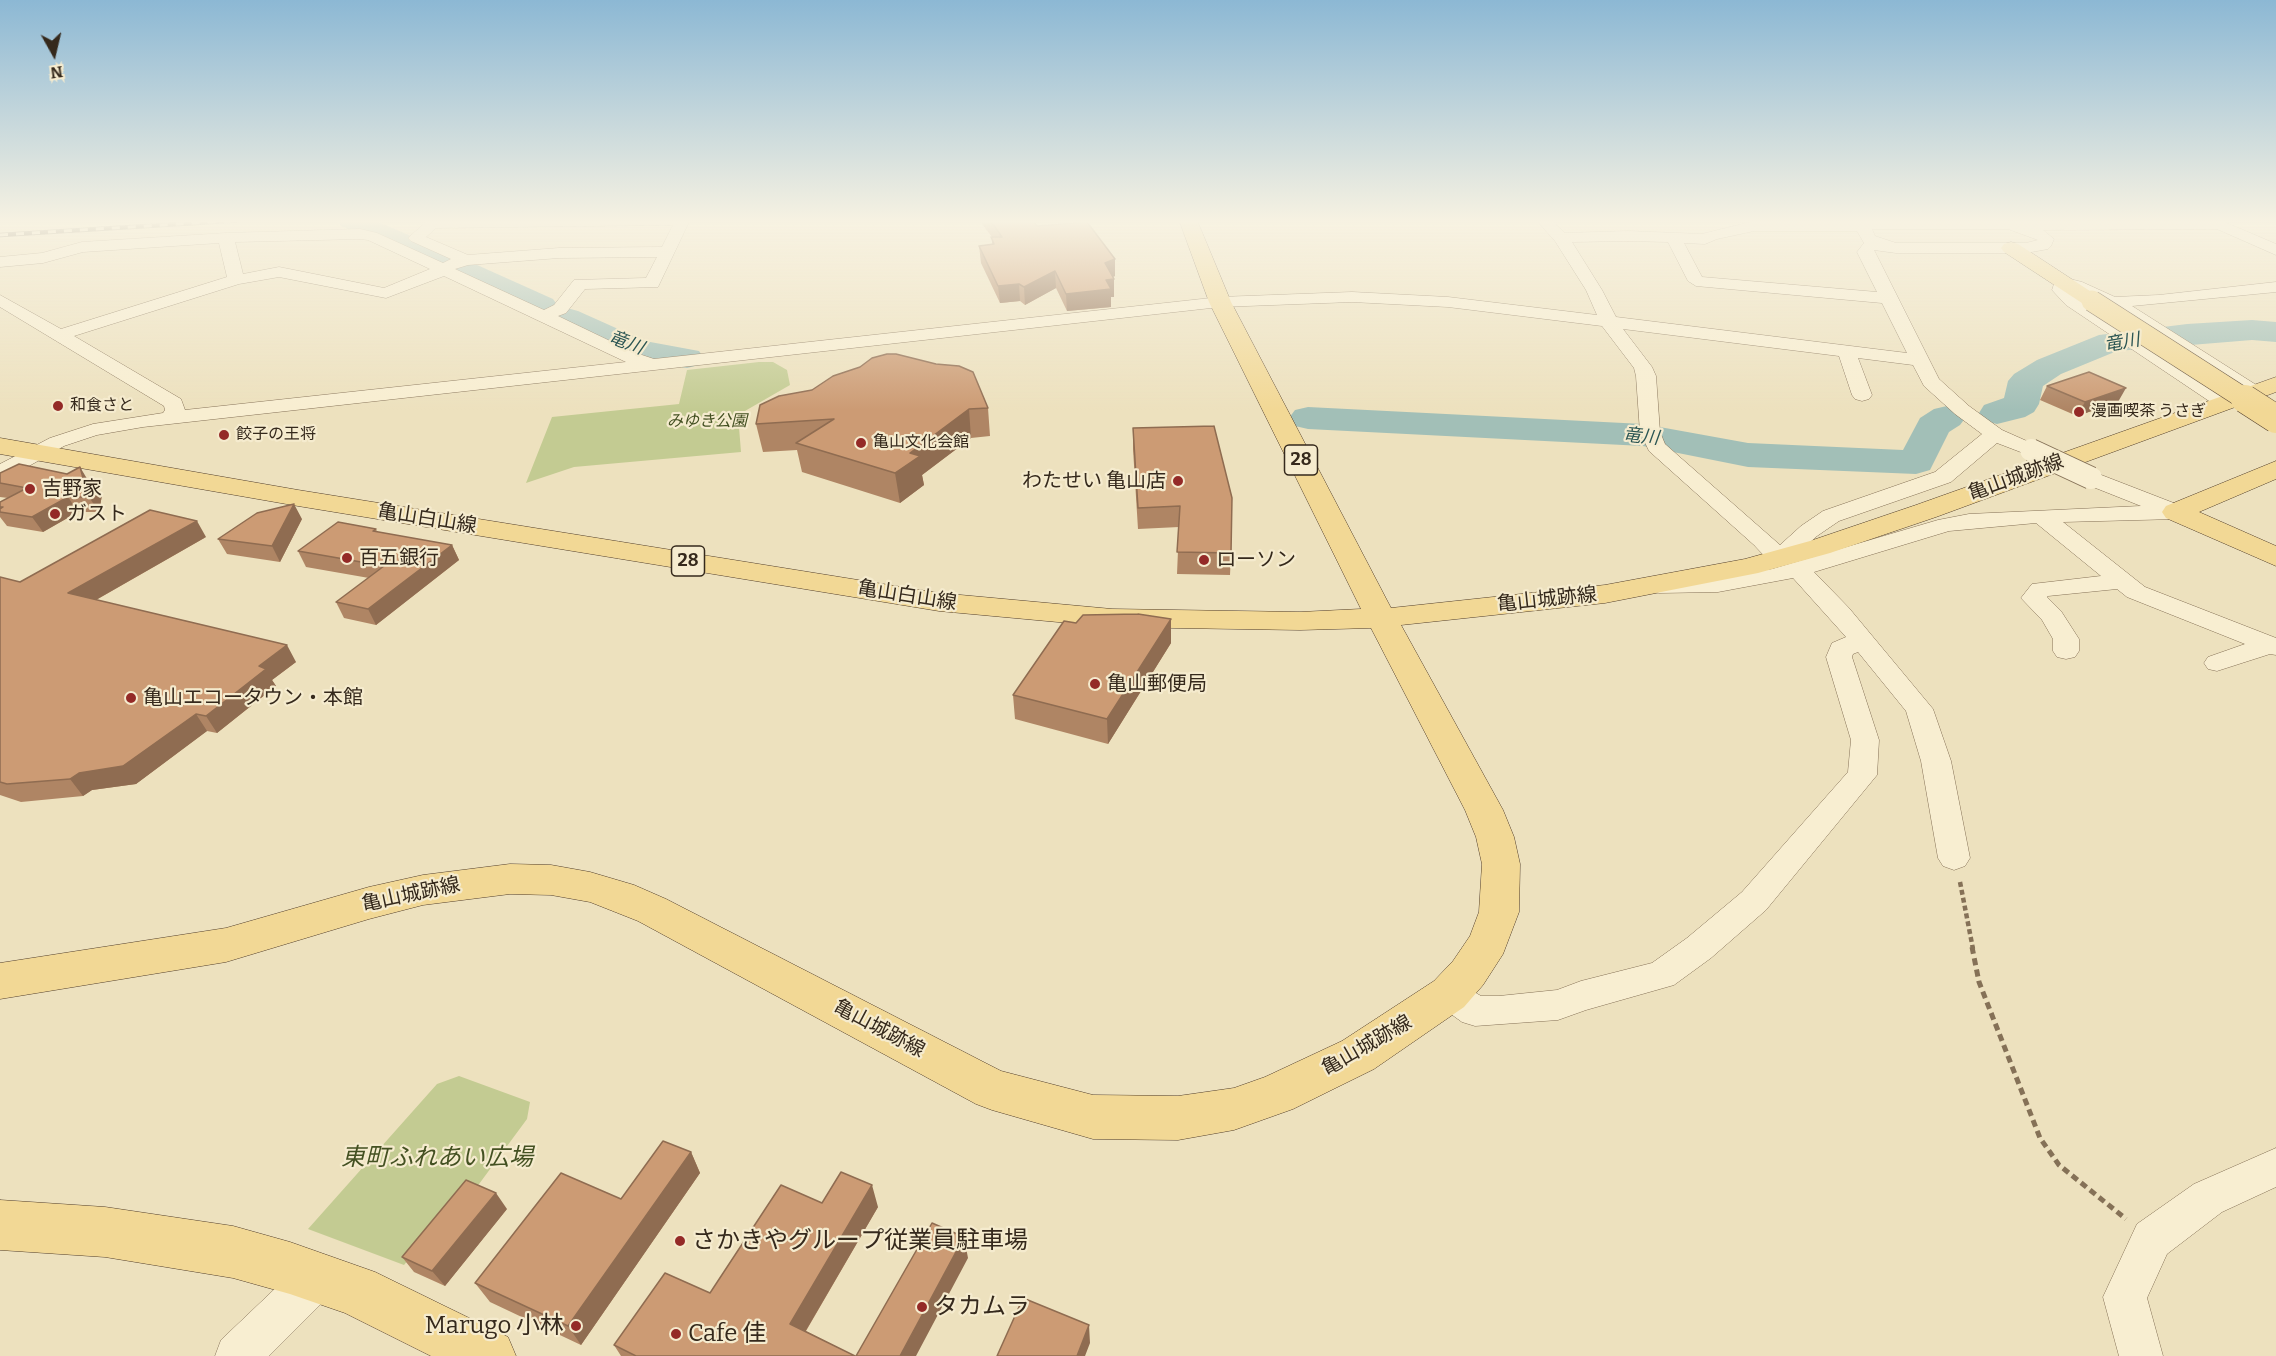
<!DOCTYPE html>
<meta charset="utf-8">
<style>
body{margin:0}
#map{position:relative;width:2276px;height:1356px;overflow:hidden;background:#ede1be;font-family:Bitter,serif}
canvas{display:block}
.north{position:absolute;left:24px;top:24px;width:60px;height:60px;-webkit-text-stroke:4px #f5ebce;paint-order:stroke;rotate:172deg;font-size:16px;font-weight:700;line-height:24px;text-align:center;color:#35291c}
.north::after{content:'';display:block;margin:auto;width:21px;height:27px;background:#35291c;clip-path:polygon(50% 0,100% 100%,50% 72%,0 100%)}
</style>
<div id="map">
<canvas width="2276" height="1356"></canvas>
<div class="north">N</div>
</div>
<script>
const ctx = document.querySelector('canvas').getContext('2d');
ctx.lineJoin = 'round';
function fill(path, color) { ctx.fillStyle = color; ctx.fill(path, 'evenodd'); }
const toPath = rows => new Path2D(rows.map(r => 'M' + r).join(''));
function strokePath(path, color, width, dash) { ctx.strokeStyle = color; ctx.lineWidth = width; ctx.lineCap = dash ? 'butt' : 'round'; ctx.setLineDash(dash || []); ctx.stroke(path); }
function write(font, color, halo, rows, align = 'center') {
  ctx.font = font + ' Bitter,"Noto Sans JP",serif'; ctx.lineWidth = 4.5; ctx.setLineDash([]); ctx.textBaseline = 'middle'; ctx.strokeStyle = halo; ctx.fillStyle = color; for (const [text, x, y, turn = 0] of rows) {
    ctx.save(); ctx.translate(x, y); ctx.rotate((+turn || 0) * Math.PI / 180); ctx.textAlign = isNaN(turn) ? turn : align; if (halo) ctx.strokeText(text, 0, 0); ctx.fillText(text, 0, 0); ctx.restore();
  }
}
fill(toPath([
 [759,362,773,362,787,370,790,385,738,415,741,452,574,467,526,483,552,417,679,404,687,370],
 [459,1076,530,1102,527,1119,468,1199,455,1204,404,1265,308,1229,437,1084]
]), '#c3cb92');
fill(toPath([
 [337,220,374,220,457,256,462,262,475,264,553,299,558,306,553,313,542,316,531,313,453,276,449,270,437,268,341,226,337,220],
 [567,308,578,311,645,341,699,351,704,358,699,365,687,368,625,357,556,325,551,318,556,311,567,308],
 [2252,320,2276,322,2276,342,2252,340,2117,351,2061,374,2043,386,2039,404,2034,412,2025,417,1997,424,1984,421,1979,413,1984,405,2004,398,2008,381,2014,374,2037,360,2099,335,2187,324,2252,320],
 [1947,406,1960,409,1966,417,1960,425,1949,432,1930,470,1916,474,1748,467,1643,446,1308,429,1295,426,1289,418,1295,410,1308,407,1643,424,1748,443,1903,450,1920,418,1934,409,1947,406]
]), '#a2bfb7');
const minor = toPath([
 [431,220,690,220,658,287,585,289,566,313,558,316,633,352,654,359,1220,297,1352,292,1448,297,1597,315,1586,290,1555,241,1536,220,1551,220,1565,233,1628,231,1702,234,1754,221,2220,220,2276,244,2276,255,2217,229,2043,230,2054,239,2051,246,2048,249,2026,253,1896,253,1874,250,1939,379,1969,406,2002,430,2038,446,2042,450,2038,454,2031,456,1997,443,1951,482,1839,521,1817,536,1787,563,1779,565,1771,563,1754,545,1649,451,1640,432,1636,376,1634,368,1602,326,1448,307,1352,302,1220,307,143,427,97,435,64,446,8,478,0,479,0,464,50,438,93,424,163,413,165,410,164,406,0,307,0,295,61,329,227,277,219,243,83,252,43,263,0,267,0,257,42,253,82,242,226,233,360,229,377,233,443,263,451,259,411,241,408,238,427,221,431,220],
 [673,225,662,247,559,248,468,255,426,237,436,228,673,225],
 [1872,229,2008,229,2038,240,2026,243,1896,243,1875,236,1872,229],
 [1754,231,1857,231,1864,243,1857,252,1877,292,1702,277,1684,243,1705,244,1717,239,1754,231],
 [360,239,368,240,430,269,384,288,279,267,243,274,235,242,360,239],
 [1628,241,1668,242,1688,281,1696,286,1882,303,1907,353,1616,317,1602,290,1572,242,1628,241],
 [657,257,646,278,574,280,554,305,544,310,455,269,468,265,559,258,657,257],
 [444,276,626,362,185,410,181,399,74,336,239,284,279,277,386,298,444,276],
 [1623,329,1839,356,1852,395,1855,399,1862,401,1869,399,1872,395,1858,358,1913,365,1924,386,1955,414,1982,434,1935,472,1823,511,1801,526,1780,545,1665,444,1660,432,1656,376,1652,367,1623,329],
 [2062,277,2082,282,2115,297,2159,295,2276,282,2276,292,2132,306,2261,388,2264,392,2261,396,2254,398,2247,396,2107,306,2069,289,2232,399,2235,403,2232,407,2218,407,2066,305,2052,290,2056,278,2062,277],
 [2091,471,2184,507,2187,512,2184,517,2176,519,2063,522,2145,587,2276,638,2276,655,2270,654,2217,671,2208,669,2204,663,2208,657,2245,644,2127,597,2117,589,2048,596,2047,597,2061,611,2079,639,2079,651,2075,657,2066,659,2057,657,2053,651,2053,639,2042,620,2021,598,2032,584,2101,576,2036,523,1949,531,1814,572,1849,608,1933,709,1951,761,1970,858,1965,866,1954,870,1943,866,1938,858,1921,761,1906,711,1858,652,1853,654,1852,657,1879,740,1877,775,1766,910,1711,958,1674,985,1586,1010,1558,1020,1475,1026,1462,1022,1437,1004,1431,994,1437,984,1449,979,1461,984,1481,996,1499,996,1557,990,1581,981,1652,963,1687,938,1742,892,1848,772,1851,740,1826,657,1832,643,1846,637,1793,578,1718,592,1659,593,1650,591,1647,586,1650,581,1718,578,1772,569,1938,520,1969,514,2141,506,2083,483,2080,478,2083,473,2091,471],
 [2276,1148,2276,1187,2222,1212,2167,1254,2147,1298,2163,1356,2119,1356,2103,1297,2137,1224,2194,1184,2276,1148],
 [318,1256,333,1262,339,1277,333,1292,269,1356,215,1356,221,1340,303,1262,318,1256]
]);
const major = toPath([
 [1179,220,1197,220,1231,302,1391,608,1605,585,1745,559,1810,541,1916,505,2276,377,2276,392,1936,517,1830,553,1758,573,1605,603,1401,625,1503,810,1514,837,1520,864,1519,912,1503,954,1483,985,1464,1007,1374,1069,1293,1109,1234,1130,1178,1140,1093,1139,992,1110,976,1104,638,921,590,902,551,895,510,894,423,905,369,919,226,962,0,999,0,963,226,928,369,887,423,875,510,864,551,865,590,872,634,885,666,899,1001,1071,1093,1095,1178,1096,1234,1088,1265,1077,1342,1041,1434,981,1453,961,1470,936,1479,912,1482,864,1476,837,1465,810,1371,628,1300,630,1112,627,939,611,298,506,0,454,0,438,298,490,939,593,1112,609,1300,612,1361,609,1209,302,1179,220],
 [2011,242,2018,244,2099,297,2102,301,2099,305,2092,307,2085,305,2004,252,2001,248,2004,244,2011,242],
 [2276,461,2276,479,2199,512,2276,546,2276,566,2166,518,2162,512,2166,506,2276,461],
 [0,1200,105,1207,233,1226,290,1242,375,1272,508,1337,516,1356,431,1356,345,1313,290,1294,233,1278,105,1257,0,1250,0,1200]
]);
strokePath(minor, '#857157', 1);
strokePath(major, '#533f2c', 1);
strokePath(toPath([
 [1960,882,1973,949]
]), '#857157', 4.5, [5, 3]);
strokePath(toPath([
 [1972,947,1979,982,2040,1138,2059,1165,2126,1219]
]), '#857157', 5, [7, 4.5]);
fill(minor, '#f8eed1');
fill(major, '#f2d895');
const rail = toPath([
 [0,235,244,220]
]);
strokePath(rail, '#35291c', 4.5);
strokePath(rail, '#f5ebce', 3, [8]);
const minorBridge = toPath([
 [2031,450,2091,478]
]);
const majorBridgeFar1 = toPath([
 [2092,301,2248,401]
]);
const majorBridge = toPath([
 [2245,399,2276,419]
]);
strokePath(minorBridge, '#857157', 24, []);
strokePath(majorBridgeFar1, '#533f2c', 22, []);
strokePath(majorBridge, '#533f2c', 29, []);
strokePath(minorBridge, '#f8eed1', 22);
strokePath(majorBridgeFar1, '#f2d895', 21);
strokePath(majorBridge, '#f2d895', 28);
fill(toPath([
 [982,220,1032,220,1037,226,1115,276,1113,277,1114,297,1111,297,1111,307,1067,311,1056,288,1025,305,1020,301,1000,303,981,263,979,246,992,244,992,237,982,224],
 [2047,386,2118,402,2077,416,2040,400],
 [812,390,988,408,990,436,971,438,922,475,924,485,900,503,802,472,797,450,763,452,756,424],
 [1133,428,1231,553,1230,575,1177,574,1179,527,1138,529,1133,449],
 [0,473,93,480,102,495,99,512,78,512,43,532,7,526,0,517,0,502,8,498,0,497],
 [302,519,280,562,227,554,218,539],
 [376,529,377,532,452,545,459,560,376,625,344,618,336,602,369,578,306,567,298,551],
 [206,537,96,600,296,662,272,680,276,686,217,733,207,731,136,784,92,790,83,796,21,802,0,795,0,577,20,582],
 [1171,619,1171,643,1108,744,1015,719,1013,695,1076,623],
 [691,1152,700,1173,581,1345,490,1302,475,1283,621,1199],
 [822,1203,878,1207,806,1331,855,1356,621,1356,614,1345,710,1293],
 [507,1209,445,1286,414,1272,402,1257]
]), '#af8564');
fill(toPath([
 [1115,259,1115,276,1105,280,1105,263],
 [1055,271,1056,288,1025,305,1024,287],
 [1114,279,1114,297,1111,297,1111,307,1067,311,1066,294,1106,280],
 [1019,284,1020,301,1000,303,998,286],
 [2126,388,2118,402,2077,416,2085,402],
 [969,409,971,438,922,475,924,485,900,503,895,473,910,453],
 [80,467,89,482,93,480,102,495,99,512,89,497],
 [68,497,78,512,43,532,32,517],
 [294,504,302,519,280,562,272,546],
 [197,521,206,537,80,609,68,593],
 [452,545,459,560,376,625,368,609],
 [1171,619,1171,643,1108,744,1107,719],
 [287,645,296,662,272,680,276,686,217,733,206,716,259,666],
 [196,714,207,731,136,784,92,790,83,796,70,779,79,773],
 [691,1152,700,1173,581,1345,568,1326],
 [872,1185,878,1207,798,1344,790,1324],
 [496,1193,507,1209,445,1286,432,1271],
 [964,1237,968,1258,916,1356,900,1356],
 [1089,1325,1090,1343,1085,1356,1077,1356]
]), '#8f6c51');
const building = toPath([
 [990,220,1032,220,1037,226,1087,222,1115,259,1105,263,1114,279,1106,280,1111,289,1066,294,1055,271,1024,287,1019,284,998,286,979,246,994,244,991,237,1002,237,990,220],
 [887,354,896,354,936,364,959,366,973,372,988,408,969,409,910,453,920,456,895,473,796,443,834,419,756,424,760,405,779,396,812,390,833,376,860,367,872,358,887,354],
 [2089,372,2126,388,2085,402,2047,386,2089,372],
 [1214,426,1232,498,1231,553,1177,552,1180,506,1138,508,1133,428,1214,426],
 [19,464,67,474,80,467,83,478,93,480,89,497,68,497,32,517,0,512,0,509,3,507,0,507,0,502,27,488,0,483,0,473,19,464],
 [294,504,272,546,218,539,257,513,294,504],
 [150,510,197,521,68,593,287,645,259,666,266,669,206,716,196,714,123,766,79,773,70,779,7,784,0,782,0,577,20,582,150,510],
 [338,522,376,529,373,531,452,545,368,609,336,602,384,566,298,551,338,522],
 [1138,614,1171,619,1107,719,1013,695,1064,621,1076,623,1083,615,1138,614],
 [663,1141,691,1152,568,1326,475,1283,561,1173,621,1199,663,1141],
 [841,1172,872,1185,790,1324,855,1356,636,1356,614,1345,665,1273,710,1293,781,1185,822,1203,841,1172],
 [466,1180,496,1193,432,1271,402,1257,466,1180],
 [932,1223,964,1237,900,1356,856,1356,932,1223],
 [1023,1298,1089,1325,1077,1356,997,1356,1023,1298]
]);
fill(building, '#cc9b74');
strokePath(building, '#8f6c51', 1.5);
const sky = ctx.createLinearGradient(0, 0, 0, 410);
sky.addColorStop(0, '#8cb8d4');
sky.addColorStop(0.54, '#f7f2e2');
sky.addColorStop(1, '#f7f2e200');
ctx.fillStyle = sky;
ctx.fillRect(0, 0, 2276, 410);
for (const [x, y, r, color] of [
 [58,406,6,"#942a27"],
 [2079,412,6,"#942a27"],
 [224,435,6,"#942a27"],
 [861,443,6,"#942a27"],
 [1178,481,6,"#942a27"],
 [30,489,6,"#942a27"],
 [55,514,6,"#942a27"],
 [347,558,6,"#942a27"],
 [1204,560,6,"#942a27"],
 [1095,684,6,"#942a27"],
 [131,698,6,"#942a27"],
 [680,1241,6,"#942a27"],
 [922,1307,6,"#942a27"],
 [576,1326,6,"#942a27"],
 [676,1334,6,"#942a27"]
]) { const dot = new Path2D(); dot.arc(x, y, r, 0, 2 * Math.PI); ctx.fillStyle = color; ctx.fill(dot); strokePath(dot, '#f5ebce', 2); }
write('16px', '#35291c', '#f5ebce', [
 ["和食さと",70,406],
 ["漫画喫茶 うさぎ",2091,412],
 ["餃子の王将",236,435],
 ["亀山文化会館",873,443]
], 'left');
write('italic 16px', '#445122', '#f5ebce', [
 ["みゆき公園",707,422]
]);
write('italic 18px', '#2b5553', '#f5ebce', [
 ["竜川",626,343,21],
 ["竜川",2122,343,-10],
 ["竜川",1641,437,6]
]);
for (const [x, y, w] of [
 [1301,460,33],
 [688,561,33]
]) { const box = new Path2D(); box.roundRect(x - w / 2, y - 15, w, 30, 4.5); ctx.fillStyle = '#f5ebce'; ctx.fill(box); strokePath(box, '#35291c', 1.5); }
write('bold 18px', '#35291c', null, [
 ["28",1301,460],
 ["28",688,561]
]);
write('20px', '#35291c', '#f5ebce', [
 ["亀山城跡線",2016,478,-20],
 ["亀山白山線",427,519,9],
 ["亀山白山線",907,596,9],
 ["亀山城跡線",1547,600,-6],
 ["亀山城跡線",411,895,-12],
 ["亀山城跡線",879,1029,28],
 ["亀山城跡線",1367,1046,-30]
]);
write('20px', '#35291c', '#f5ebce', [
 ["わたせい 亀山店",1166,481,"right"],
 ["吉野家",42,489],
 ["ガスト",67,514],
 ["百五銀行",359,558],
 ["ローソン",1216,560],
 ["亀山郵便局",1107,684],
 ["亀山エコータウン・本館",143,698]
], 'left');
write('italic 24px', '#445122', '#f5ebce', [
 ["東町ふれあい広場",437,1158]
]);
write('24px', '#35291c', '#f5ebce', [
 ["さかきやグループ従業員駐車場",692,1241],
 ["タカムラ",934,1307],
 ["Marugo 小林",564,1326,"right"],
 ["Cafe 佳",688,1334]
], 'left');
</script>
